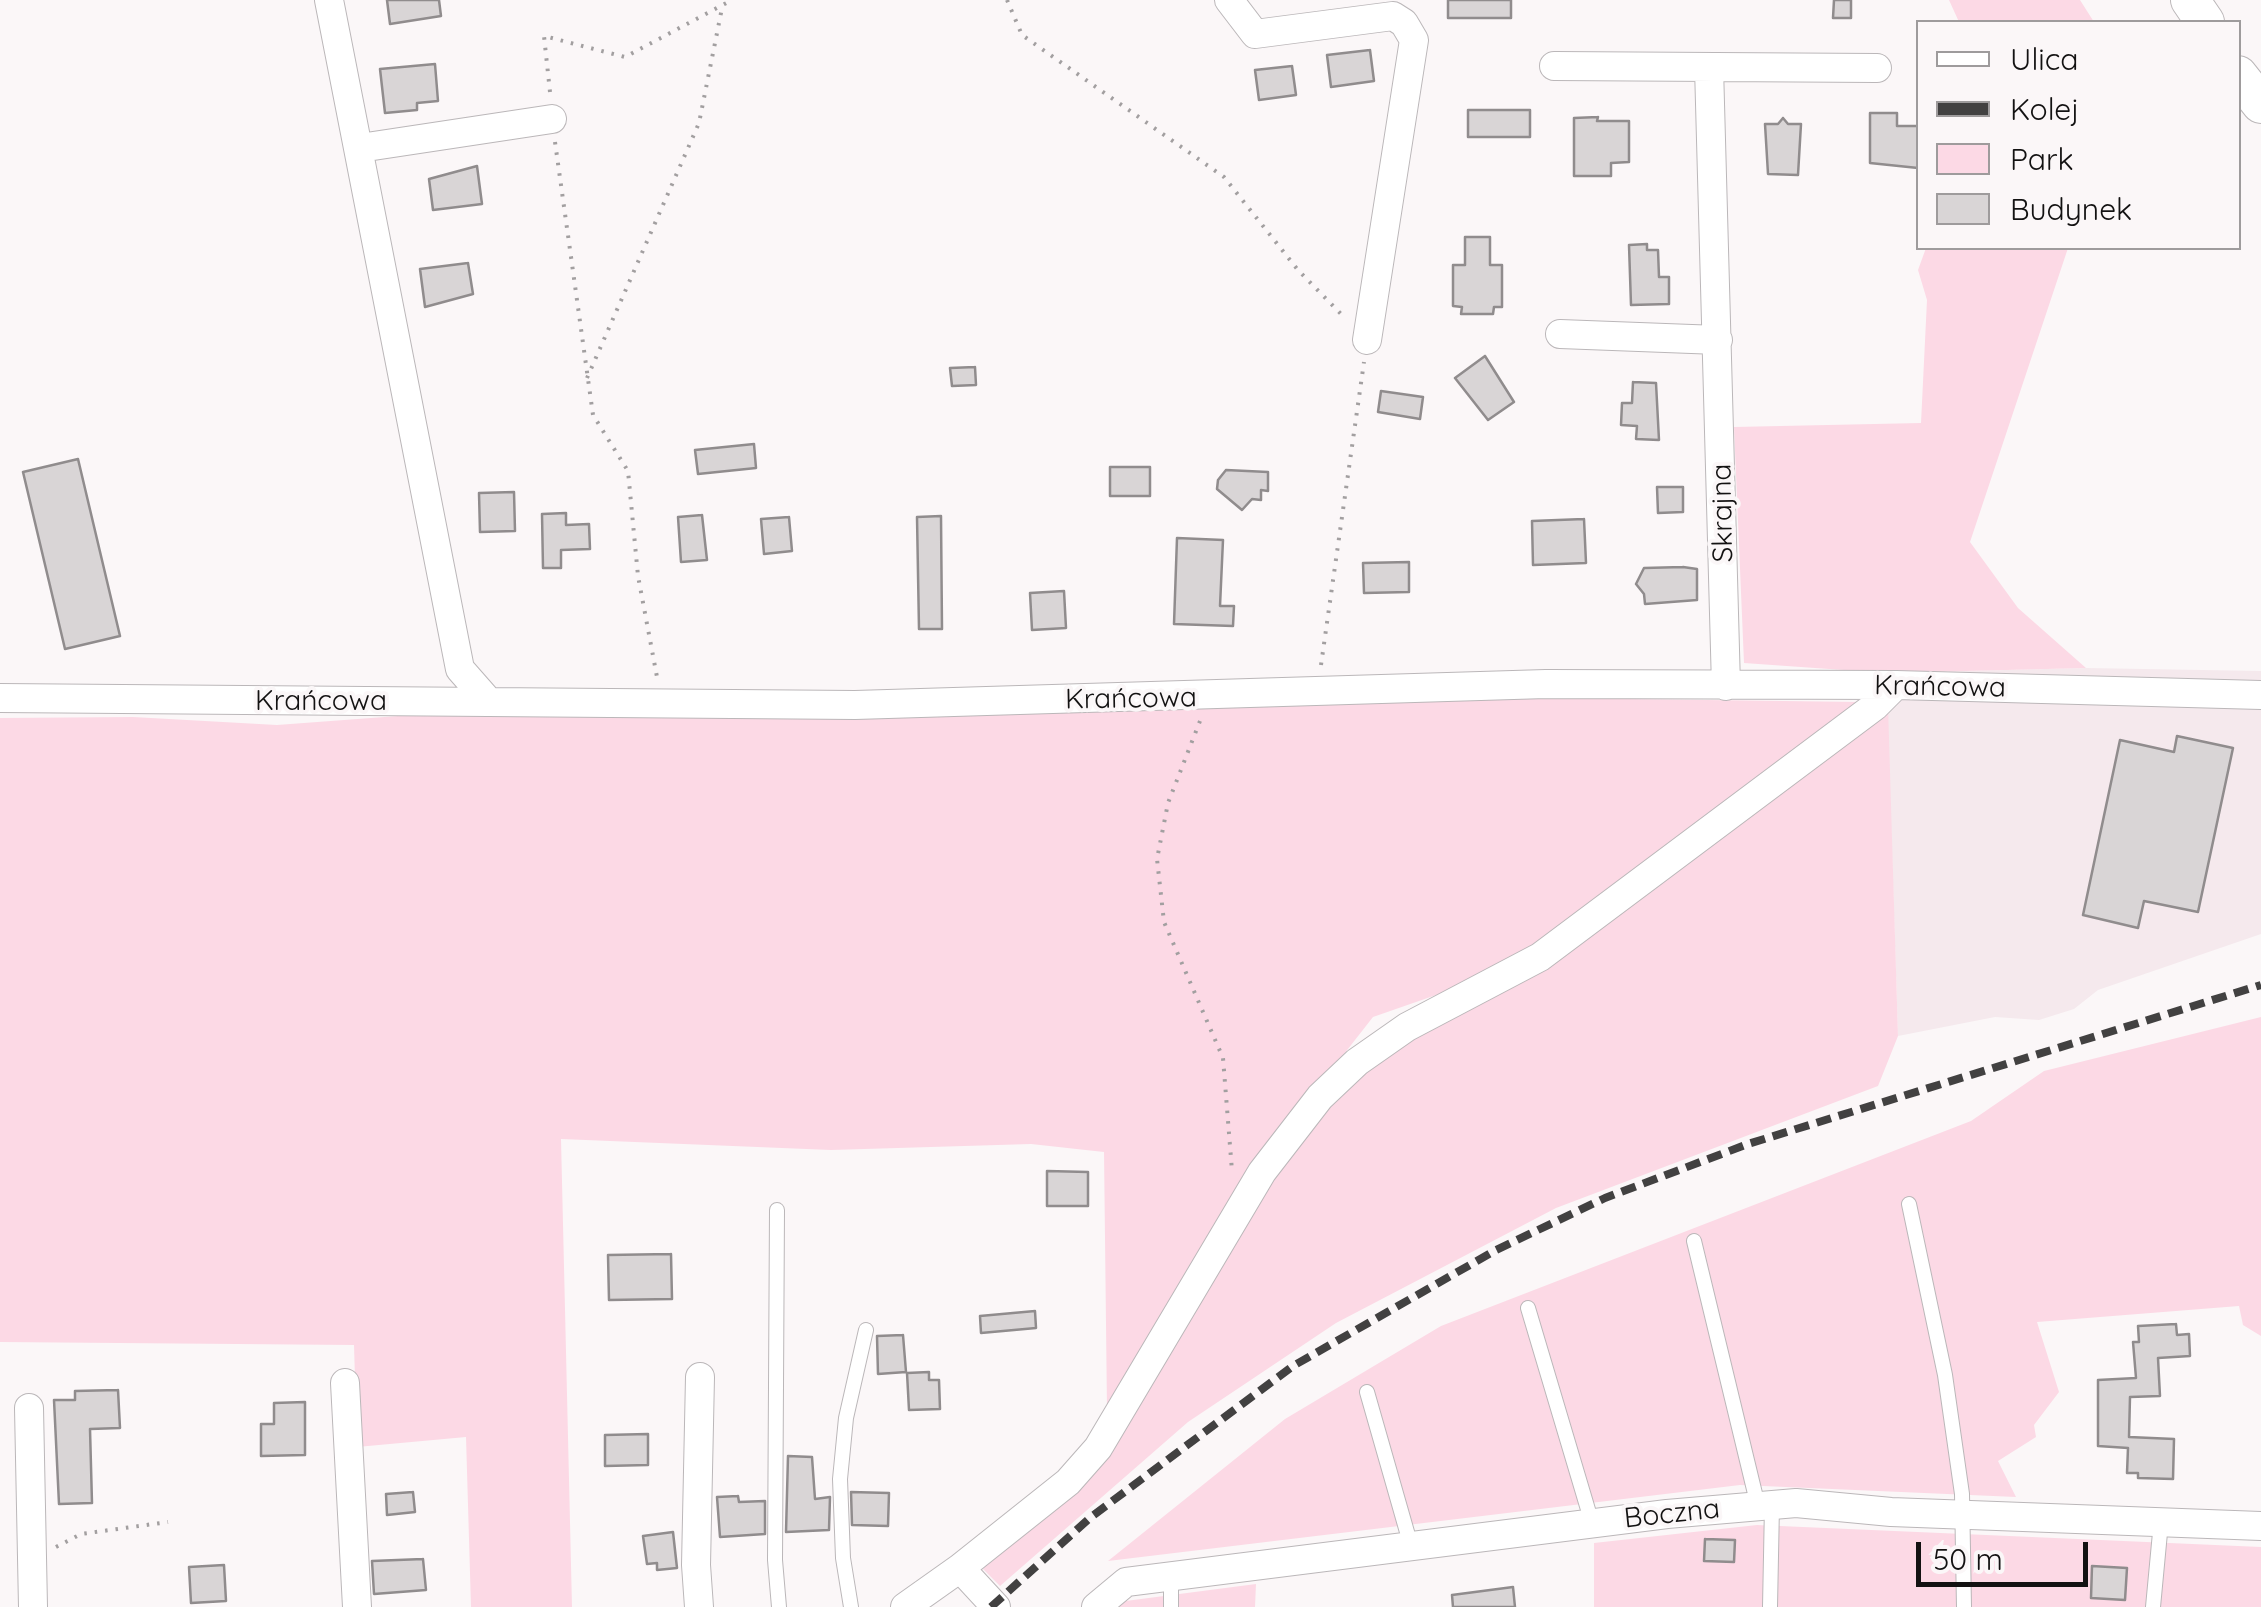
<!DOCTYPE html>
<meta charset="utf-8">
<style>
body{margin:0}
#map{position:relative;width:2261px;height:1607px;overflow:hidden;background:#fbf7f8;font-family:Quicksand,sans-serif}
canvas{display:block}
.legend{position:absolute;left:1916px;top:20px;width:325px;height:230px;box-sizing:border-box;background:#fbf7f8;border:2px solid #9e9b9c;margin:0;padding:12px 18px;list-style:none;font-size:30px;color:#131212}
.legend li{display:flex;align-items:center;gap:20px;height:50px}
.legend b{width:50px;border:2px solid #9e9b9c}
.scale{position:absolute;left:1916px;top:1542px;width:172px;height:45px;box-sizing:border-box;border:5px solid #131212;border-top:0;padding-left:12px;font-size:30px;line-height:35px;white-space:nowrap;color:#131212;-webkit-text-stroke:8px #fbf7f8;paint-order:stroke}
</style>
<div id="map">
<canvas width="2261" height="1607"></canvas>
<ul class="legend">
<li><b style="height:12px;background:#fff"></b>Ulica</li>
<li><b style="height:12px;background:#424141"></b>Kolej</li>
<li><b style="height:28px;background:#fcd9e5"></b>Park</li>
<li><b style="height:28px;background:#d9d5d6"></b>Budynek</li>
</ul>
<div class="scale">50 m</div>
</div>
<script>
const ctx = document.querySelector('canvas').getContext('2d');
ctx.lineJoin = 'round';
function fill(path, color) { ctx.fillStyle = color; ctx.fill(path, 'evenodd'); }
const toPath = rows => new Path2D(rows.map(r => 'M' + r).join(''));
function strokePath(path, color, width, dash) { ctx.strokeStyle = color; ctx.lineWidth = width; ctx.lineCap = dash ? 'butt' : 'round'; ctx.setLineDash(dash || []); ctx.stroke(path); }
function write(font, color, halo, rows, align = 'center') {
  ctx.font = font + ' Quicksand,sans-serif'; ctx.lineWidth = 8; ctx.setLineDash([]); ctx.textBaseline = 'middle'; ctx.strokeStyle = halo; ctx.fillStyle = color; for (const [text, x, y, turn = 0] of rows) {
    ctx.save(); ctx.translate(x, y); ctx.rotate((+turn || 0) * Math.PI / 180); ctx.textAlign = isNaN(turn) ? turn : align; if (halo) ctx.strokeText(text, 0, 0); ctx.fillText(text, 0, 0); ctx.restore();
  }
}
fill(toPath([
 [2086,668,2261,671,2261,934,2098,990,2074,1009,2039,1020,1995,1017,1898,1036,1886,673]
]), '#f5e9ed');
fill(toPath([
 [1949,0,2080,0,2094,22,1959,22],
 [1926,248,2068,248,1970,542,2018,608,2086,668,1886,673,1744,663,1734,427,1921,423,1927,300,1918,270],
 [1478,697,1860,702,1545,943,1482,979,1373,1017,1290,1123,1107,1410,1104,1152,1031,1144,831,1150,561,1139,572,1607,471,1607,466,1437,357,1447,354,1345,0,1342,0,718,133,717,277,725,465,711],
 [1888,706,1898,1036,1878,1086,1556,1208,1336,1323,1188,1422,1000,1586,983,1569,995,1548,1082,1479,1323,1102],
 [2261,1017,2261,1336,2243,1325,2239,1306,2037,1322,2059,1392,2034,1425,2036,1437,1998,1461,2016,1497,1740,1485,1108,1561,1285,1419,1441,1326,1971,1121,2044,1071],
 [1757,1525,2261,1547,2261,1607,1594,1607,1594,1543],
 [1256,1584,1255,1607,1115,1607,1118,1602]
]), '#fcd9e5');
const building = toPath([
 [387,0,439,0,441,16,390,24,387,0],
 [1448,0,1511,0,1511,18,1448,18,1448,0],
 [1834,0,1851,0,1851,18,1833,18,1834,0],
 [1370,50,1374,81,1331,87,1327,55,1370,50],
 [435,64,438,101,417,103,417,110,385,113,380,69,435,64],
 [1292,66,1296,95,1259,100,1255,70,1292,66],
 [1468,110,1530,110,1530,137,1468,137,1468,110],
 [1870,113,1897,113,1897,126,1918,126,1918,168,1870,163,1870,113],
 [1598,117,1597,121,1629,121,1629,162,1611,163,1611,176,1574,176,1574,118,1598,117],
 [1783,118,1788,124,1801,124,1798,175,1768,174,1765,124,1778,124,1783,118],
 [477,166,482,204,433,210,429,179,477,166],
 [1465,237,1490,237,1490,265,1502,265,1502,307,1494,307,1493,314,1461,314,1462,307,1453,306,1453,265,1465,265,1465,237],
 [1647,244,1647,250,1658,250,1659,277,1669,277,1669,304,1631,305,1629,245,1647,244],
 [468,263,473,294,425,307,420,269,468,263],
 [1485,356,1514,402,1488,420,1455,378,1485,356],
 [975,367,976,385,952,386,950,368,975,367],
 [1633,382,1656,383,1659,440,1636,439,1637,426,1621,425,1622,403,1632,403,1633,382],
 [1381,391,1423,397,1420,419,1378,412,1381,391],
 [754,444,756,468,698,474,695,450,754,444],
 [78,459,120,636,65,649,23,472,78,459],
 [1110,467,1150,467,1150,496,1110,496,1110,467],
 [1226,470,1268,472,1268,491,1261,490,1261,500,1252,499,1242,510,1217,489,1218,480,1226,470],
 [1657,487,1683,487,1683,512,1658,513,1657,487],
 [514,492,515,531,480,532,479,493,514,492],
 [566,513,566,525,589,524,590,549,561,550,561,568,543,568,542,514,566,513],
 [702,515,707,560,681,562,678,517,702,515],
 [941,516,942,629,919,629,917,517,941,516],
 [789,517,792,551,764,554,761,519,789,517],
 [1584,519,1586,563,1533,565,1532,521,1584,519],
 [1177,538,1223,540,1220,606,1234,606,1233,626,1174,624,1177,538],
 [1409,562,1409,592,1364,593,1363,563,1409,562],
 [1683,567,1697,569,1697,600,1645,604,1644,594,1636,584,1644,568,1683,567],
 [1064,591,1066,628,1032,630,1030,593,1064,591],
 [2177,736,2233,748,2198,912,2144,901,2138,928,2083,915,2120,740,2174,752,2177,736],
 [1047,1171,1088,1172,1088,1206,1047,1206,1047,1171],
 [671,1254,672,1299,609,1300,608,1255,671,1254],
 [1035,1311,1036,1328,981,1333,980,1316,1035,1311],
 [2176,1324,2177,1335,2189,1334,2190,1356,2158,1358,2160,1396,2130,1397,2129,1437,2174,1439,2173,1479,2138,1478,2138,1473,2127,1473,2128,1448,2098,1446,2098,1380,2136,1378,2133,1342,2139,1342,2138,1326,2176,1324],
 [903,1335,906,1372,878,1374,877,1336,903,1335],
 [929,1372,929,1380,939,1380,940,1409,909,1410,907,1373,929,1372],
 [118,1390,120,1428,90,1429,92,1503,59,1504,54,1400,75,1400,75,1391,118,1390],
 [305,1402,305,1455,261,1456,261,1424,274,1424,274,1403,305,1402],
 [648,1434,648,1465,605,1466,605,1435,648,1434],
 [788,1456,812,1457,815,1499,830,1497,829,1530,786,1532,788,1456],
 [413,1492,415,1512,387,1515,386,1494,413,1492],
 [851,1492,889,1493,888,1526,852,1525,851,1492],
 [738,1496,739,1502,765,1501,765,1534,720,1537,717,1497,738,1496],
 [673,1532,677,1568,657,1570,657,1563,647,1564,643,1536,673,1532],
 [1705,1539,1735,1540,1734,1562,1704,1561,1705,1539],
 [423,1559,426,1590,374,1594,372,1561,423,1559],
 [224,1565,226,1601,191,1603,189,1567,224,1565],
 [2092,1566,2127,1568,2125,1600,2091,1598,2092,1566],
 [1513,1587,1515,1607,1453,1607,1452,1595,1513,1587]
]);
fill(building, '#d9d5d6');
strokePath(building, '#908c8d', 2.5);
const service = toPath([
 [1909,1204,1945,1375,1962,1494,1964,1607],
 [777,1210,775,1560,779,1607],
 [1694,1241,1758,1506],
 [1528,1308,1592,1523],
 [1367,1392,1411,1546],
 [851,1607,843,1558,840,1479,846,1418,866,1330],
 [1171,1607,1171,1576],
 [1770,1607,1772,1505],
 [2153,1607,2161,1522]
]);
const minor = toPath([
 [329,0,460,669,489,702],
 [1229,0,1255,34,1393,16,1404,23,1414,40,1367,340],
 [1554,66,1877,68],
 [1709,67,1726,686],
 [360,148,552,119],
 [1560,334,1718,340],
 [0,698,855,705,1546,684,1896,685,2261,695],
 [345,1383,357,1607],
 [29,1408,33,1607],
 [960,1568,1068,1482,1098,1448,1262,1172,1320,1097,1357,1062,1407,1027,1540,957,1875,706,1896,685],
 [699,1607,696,1565,700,1377],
 [905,1607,960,1568,996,1607],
 [1096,1607,1126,1582,1667,1514,1796,1503,1891,1512,2261,1526]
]);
const secondary = toPath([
 [2190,0,2205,22],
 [2238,75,2261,104]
]);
strokePath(service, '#bbb7b9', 16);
strokePath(minor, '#bbb7b9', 30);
strokePath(secondary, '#bbb7b9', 40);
strokePath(toPath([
 [1007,0,1022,35,1224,177,1298,270,1344,317],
 [550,92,544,36,625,57,732,0],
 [555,142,593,415,628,471,638,576,657,677],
 [587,378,699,123,722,8],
 [1321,665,1364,362],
 [1200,721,1168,803,1157,859,1164,922,1223,1058,1232,1171],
 [56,1547,81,1534,168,1522]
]), '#a29fa0', 4, [2.5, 8]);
strokePath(service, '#fff', 14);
strokePath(minor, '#fff', 28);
strokePath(secondary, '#fff', 38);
strokePath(toPath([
 [991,1607,1091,1517,1293,1366,1496,1250,1605,1198,1748,1144,2261,985]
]), '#424141', 8, [15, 8]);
write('28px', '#131212', '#fbf7f8', [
 ["Skrajna",1723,513,-91],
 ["Krańcowa",1940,687,1],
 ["Krańcowa",1131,699,-1],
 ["Krańcowa",321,702],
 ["Boczna",1672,1514,-6]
]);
</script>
